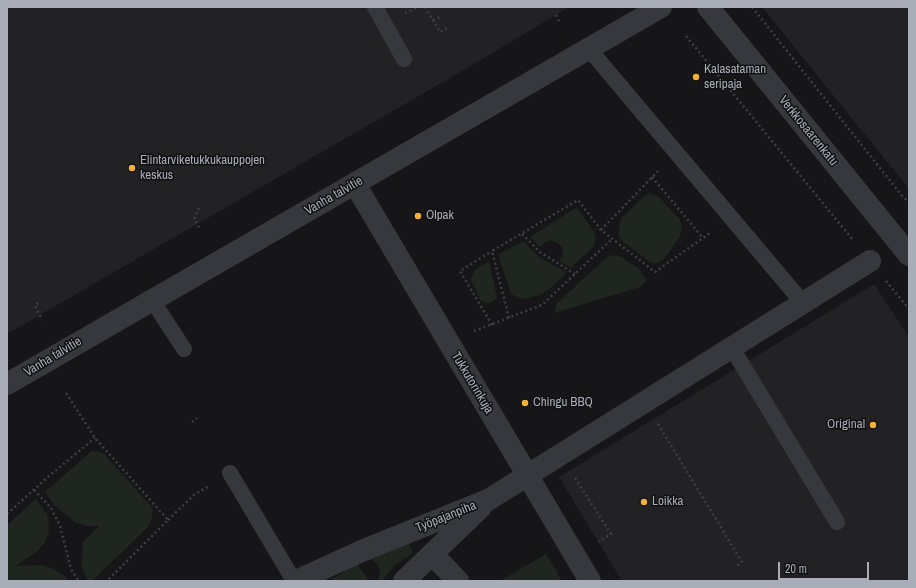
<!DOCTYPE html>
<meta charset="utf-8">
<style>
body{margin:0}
#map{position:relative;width:916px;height:588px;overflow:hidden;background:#161618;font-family:"Archivo Narrow",sans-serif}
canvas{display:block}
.frame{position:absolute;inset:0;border:8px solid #a8adb8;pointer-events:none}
.scale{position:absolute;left:778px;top:562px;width:91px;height:18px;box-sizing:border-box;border:2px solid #a8adb8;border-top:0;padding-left:5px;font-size:12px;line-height:14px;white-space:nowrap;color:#a8adb8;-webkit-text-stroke:3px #111113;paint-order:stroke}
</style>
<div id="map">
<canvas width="916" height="588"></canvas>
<div class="frame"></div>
<div class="scale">20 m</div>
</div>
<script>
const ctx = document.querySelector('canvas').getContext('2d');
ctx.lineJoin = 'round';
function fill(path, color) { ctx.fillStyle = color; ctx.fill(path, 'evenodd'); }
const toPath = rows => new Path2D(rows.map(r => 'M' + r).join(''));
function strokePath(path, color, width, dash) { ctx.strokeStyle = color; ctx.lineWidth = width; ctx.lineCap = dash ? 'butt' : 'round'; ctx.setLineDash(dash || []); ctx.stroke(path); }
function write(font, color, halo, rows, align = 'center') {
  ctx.font = font + ' "Archivo Narrow",sans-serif'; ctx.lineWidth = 3; ctx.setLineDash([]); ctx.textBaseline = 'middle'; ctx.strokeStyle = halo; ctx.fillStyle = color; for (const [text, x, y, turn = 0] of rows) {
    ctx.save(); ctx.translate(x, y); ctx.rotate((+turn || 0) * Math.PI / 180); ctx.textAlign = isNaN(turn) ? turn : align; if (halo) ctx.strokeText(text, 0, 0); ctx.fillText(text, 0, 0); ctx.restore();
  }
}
fill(toPath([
 [7,7,569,7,469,67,7,334],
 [762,7,909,7,909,189],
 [874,284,909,337,909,581,622,581,559,477]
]), '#222225');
fill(toPath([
 [650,193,659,197,680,220,682,227,680,236,669,252,664,259,659,263,652,263,646,259,623,242,618,234,621,218,643,197],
 [577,207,594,232,596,240,593,247,571,268,559,261,563,256,563,249,558,243,550,240,544,243,540,247,530,237],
 [523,241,539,257,567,273,548,290,538,296,522,299,511,294,498,255],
 [612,255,621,257,638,268,647,281,640,287,554,313,557,303,605,259],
 [489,261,497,298,490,303,485,303,480,300,471,280,472,275,475,270],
 [92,451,99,452,105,455,151,506,153,511,151,521,148,527,92,581,88,581,82,567,83,542,99,526,88,526,76,523,54,505,45,492],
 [36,499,47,514,49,528,48,535,44,544,35,553,15,566,42,565,51,568,65,576,69,581,7,581,7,525],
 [407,539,413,553,394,566,382,581,379,579,380,568,370,557],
 [546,554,562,581,500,581],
 [357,564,367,578,367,581,329,581]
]), '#1e261f');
strokePath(toPath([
 [425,7,440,32,447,28],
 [752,7,903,197,909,202],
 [405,13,418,7],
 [556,15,560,23],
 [433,20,440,17],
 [686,36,853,240],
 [652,177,703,238],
 [199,208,194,219,200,229],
 [601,230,659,170],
 [522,234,540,252,575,274],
 [886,281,909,309],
 [38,303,35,305,42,320],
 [509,318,492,251,578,200,601,230,655,272,710,233],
 [492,325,460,271,492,251],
 [474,331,542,305,612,239],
 [66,393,95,438,168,520,107,581],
 [192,422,197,418],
 [658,424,742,562,737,566],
 [575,478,611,534,599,542],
 [34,490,51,508,60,526,71,569,79,581],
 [7,514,49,476,95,438],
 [168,520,194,495,209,486]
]), '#3d3f44', 2.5, [2, 3]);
strokePath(toPath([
 [375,7,404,59],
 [589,49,803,303],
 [152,300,184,349],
 [732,348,837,522],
 [230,473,294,581]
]), '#37383d', 16);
strokePath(toPath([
 [355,184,590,581],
 [432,554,458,581],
 [296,581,364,550,488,500,870,261],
 [404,581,481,507]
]), '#37383d', 22);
strokePath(toPath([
 [708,7,909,255],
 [7,384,661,7]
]), '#37383d', 22);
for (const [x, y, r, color] of [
 [696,77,4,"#f2b134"],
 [132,168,4,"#f2b134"],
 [418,216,4,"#f2b134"],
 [525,403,4,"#f2b134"],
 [873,425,4,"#f2b134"],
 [644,502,4,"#f2b134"]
]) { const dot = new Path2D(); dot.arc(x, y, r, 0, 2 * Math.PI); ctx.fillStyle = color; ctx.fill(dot); strokePath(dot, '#111113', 1.5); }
write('13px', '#a8adb8', '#111113', [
 ["Kalasataman",704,70],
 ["seripaja",704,85],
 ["Elintarviketukkukauppojen",140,161],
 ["keskus",140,176],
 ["Olpak",426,216],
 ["Chingu BBQ",533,403],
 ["Original",865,425,"right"],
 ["Loikka",652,502]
], 'left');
write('13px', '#a8adb8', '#111113', [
 ["Verkkosaarenkatu",808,131,51],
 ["Vanha talvitie",334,196,-30],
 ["Vanha talvitie",53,357,-31],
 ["Tukkutorinkuja",472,383,59],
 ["Työpajanpiha",446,517,-22]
]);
</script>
